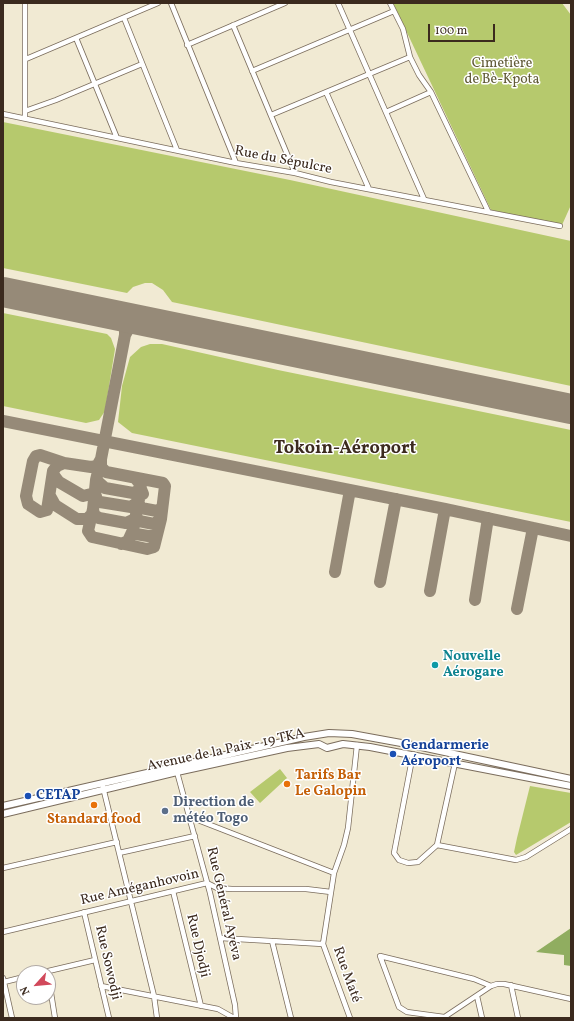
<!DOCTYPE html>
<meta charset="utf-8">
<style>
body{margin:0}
#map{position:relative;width:574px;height:1021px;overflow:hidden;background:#f1ead3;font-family:Vollkorn,serif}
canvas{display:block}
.frame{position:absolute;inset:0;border:4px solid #3b2a1e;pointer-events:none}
.north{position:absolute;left:16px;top:965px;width:40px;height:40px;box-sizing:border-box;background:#fff;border:1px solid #b1aaa5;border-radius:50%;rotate:243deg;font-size:11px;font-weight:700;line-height:16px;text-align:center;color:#3b2a1e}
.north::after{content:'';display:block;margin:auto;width:14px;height:18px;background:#d1495b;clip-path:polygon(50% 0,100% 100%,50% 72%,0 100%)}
.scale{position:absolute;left:428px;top:24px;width:67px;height:18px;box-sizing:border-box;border:2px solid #3b2a1e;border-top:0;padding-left:5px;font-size:12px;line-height:14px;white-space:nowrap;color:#3b2a1e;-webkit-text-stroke:3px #fff;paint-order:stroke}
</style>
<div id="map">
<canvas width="574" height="1021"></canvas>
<div class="frame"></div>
<div class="north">N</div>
<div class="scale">100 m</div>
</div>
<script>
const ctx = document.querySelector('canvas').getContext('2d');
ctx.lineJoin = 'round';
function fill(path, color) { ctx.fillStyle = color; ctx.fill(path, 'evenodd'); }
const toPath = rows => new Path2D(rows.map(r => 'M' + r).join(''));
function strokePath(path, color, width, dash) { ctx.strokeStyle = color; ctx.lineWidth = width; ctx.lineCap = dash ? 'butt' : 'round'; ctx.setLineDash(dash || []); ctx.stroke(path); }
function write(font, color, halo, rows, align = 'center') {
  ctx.font = font + ' Vollkorn,serif'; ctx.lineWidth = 3; ctx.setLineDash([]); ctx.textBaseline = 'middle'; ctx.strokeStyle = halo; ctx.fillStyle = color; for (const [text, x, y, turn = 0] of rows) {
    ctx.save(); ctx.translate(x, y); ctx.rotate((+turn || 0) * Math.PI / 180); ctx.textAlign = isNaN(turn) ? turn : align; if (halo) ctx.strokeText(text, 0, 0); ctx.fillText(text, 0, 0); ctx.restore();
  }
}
fill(toPath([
 [393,3,562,3,571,15,571,205,562,225,491,210],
 [3,122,290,180,571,241,571,386,172,302,163,290,152,283,145,283,133,287,127,293,3,268],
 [3,313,107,334,111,338,115,349,105,411,99,420,86,423,3,406],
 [150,344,162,344,278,370,571,430,571,522,132,433,118,422,122,386,130,357,141,347],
 [280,769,287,778,260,803,250,792],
 [530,786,571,793,571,822,516,855,514,852,517,838]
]), '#b6c96d');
fill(toPath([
 [571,928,571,966,564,965,564,955,536,952]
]), '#90ad60');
strokePath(toPath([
 [113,314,120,319,125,329,125,335,129,328,135,323,148,321],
 [3,421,445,509,571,536],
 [64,463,57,466,53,471,47,510,40,512,28,504,26,496,33,461,36,456,40,455,64,463,91,467,97,466,101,459,101,467,106,472,163,483,165,486,161,519,154,547,147,549,92,537,88,531,93,509,96,480,101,459,125,335],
 [53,474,59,482,83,496,95,493,97,500,100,502,131,507,138,502],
 [96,480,105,488,133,493,141,489,143,494],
 [50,496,55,505,77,519,87,519,92,514],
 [138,502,141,508,157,511,162,508],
 [93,509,94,515,99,518,126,523,135,519],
 [136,516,139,521,154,524,161,519],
 [133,530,136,534,148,536,152,536,157,534],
 [121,544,128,541,133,530,141,489,140,484,136,479],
 [335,572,350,490],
 [380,582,396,499],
 [430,591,445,509],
 [475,600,488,518],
 [517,609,533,528]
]), '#968a78', 12);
strokePath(toPath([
 [3,292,571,409]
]), '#968a78', 30);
const minor = toPath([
 [171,3,236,163],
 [338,3,424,199],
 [390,3,403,29,410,57,419,75,431,92,488,211],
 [124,18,177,150],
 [233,25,295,173],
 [76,38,117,138],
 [187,45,285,3],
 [26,59,158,3],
 [252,71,394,11],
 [326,92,369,189],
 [25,111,56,100,142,64],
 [386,112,431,92],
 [3,114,236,163,295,173,331,182,560,226],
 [271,115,410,57],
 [25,118,25,3],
 [413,754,394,853,399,860,408,863,418,862,437,845,455,763],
 [177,772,210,893,235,1005,236,1018],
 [102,783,154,996,157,1018],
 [190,817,334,873],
 [437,845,516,860,526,857,571,829],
 [119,853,195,836],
 [3,868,117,842],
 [173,891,201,1006],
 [84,912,109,1018],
 [3,932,207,883,217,888,232,889,306,889,331,892],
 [220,938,323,944],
 [272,941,291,1018],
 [40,973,95,960],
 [48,974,55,1018],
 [3,978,12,1018],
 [4,982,24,977],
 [511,985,518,1018],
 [101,986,218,1009,234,1018],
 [477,996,482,1018],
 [444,1017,407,1012,399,1007,380,956,474,979,491,986],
 [350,1018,323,944,334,873,344,845,348,828,357,745],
 [443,1018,491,986,497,984,504,984,571,999]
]);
const secondary = toPath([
 [3,806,304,737,329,733,352,734,412,745,571,779],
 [3,814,177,772,287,748,319,744,327,748,343,744,370,747,571,786]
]);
strokePath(minor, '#7b6d5d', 6);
strokePath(secondary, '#7b6d5d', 8);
strokePath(minor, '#fff', 4.5);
strokePath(secondary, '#fff', 6);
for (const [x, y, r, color] of [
 [435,665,4,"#0f9aa8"],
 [393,754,4,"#1a4fb4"],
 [287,784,4,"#e8710a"],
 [28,796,4,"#1a4fb4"],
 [94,805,4,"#e8710a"],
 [165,811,4,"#5c6f8a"]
]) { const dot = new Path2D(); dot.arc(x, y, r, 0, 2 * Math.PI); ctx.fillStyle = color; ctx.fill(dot); strokePath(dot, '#fff', 1.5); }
write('14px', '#605a36', '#fff', [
 ["Cimetière",502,64],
 ["de Bè-Kpota",502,80]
]);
write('14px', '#3b2a1e', '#fff', [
 ["Rue du Sépulcre",283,161,11],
 ["Avenue de la Paix - 19 TKA",226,751,-12],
 ["Rue Améganhovoin",140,888,-13],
 ["Rue Général Ayéva",223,904,77],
 ["Rue Djodji",197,946,77],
 ["Rue Sowodji",107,963,77],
 ["Rue Maté",346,975,70]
]);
write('bold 14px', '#0d838f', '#fff', [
 ["Nouvelle",443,657],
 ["Aérogare",443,673]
], 'left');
write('bold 14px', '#164399', '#fff', [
 ["Gendarmerie",401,746],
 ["Aéroport",401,762],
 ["CETAP",36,796]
], 'left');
write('bold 14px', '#c56008', '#fff', [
 ["Tarifs Bar",295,776],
 ["Le Galopin",295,792],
 ["Standard food",94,820,"center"]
], 'left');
write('bold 14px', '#4e5e75', '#fff', [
 ["Direction de",173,803],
 ["météo Togo",173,819]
], 'left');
write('bold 18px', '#3b2a1e', '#fff', [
 ["Tokoin-Aéroport",345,450]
]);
</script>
